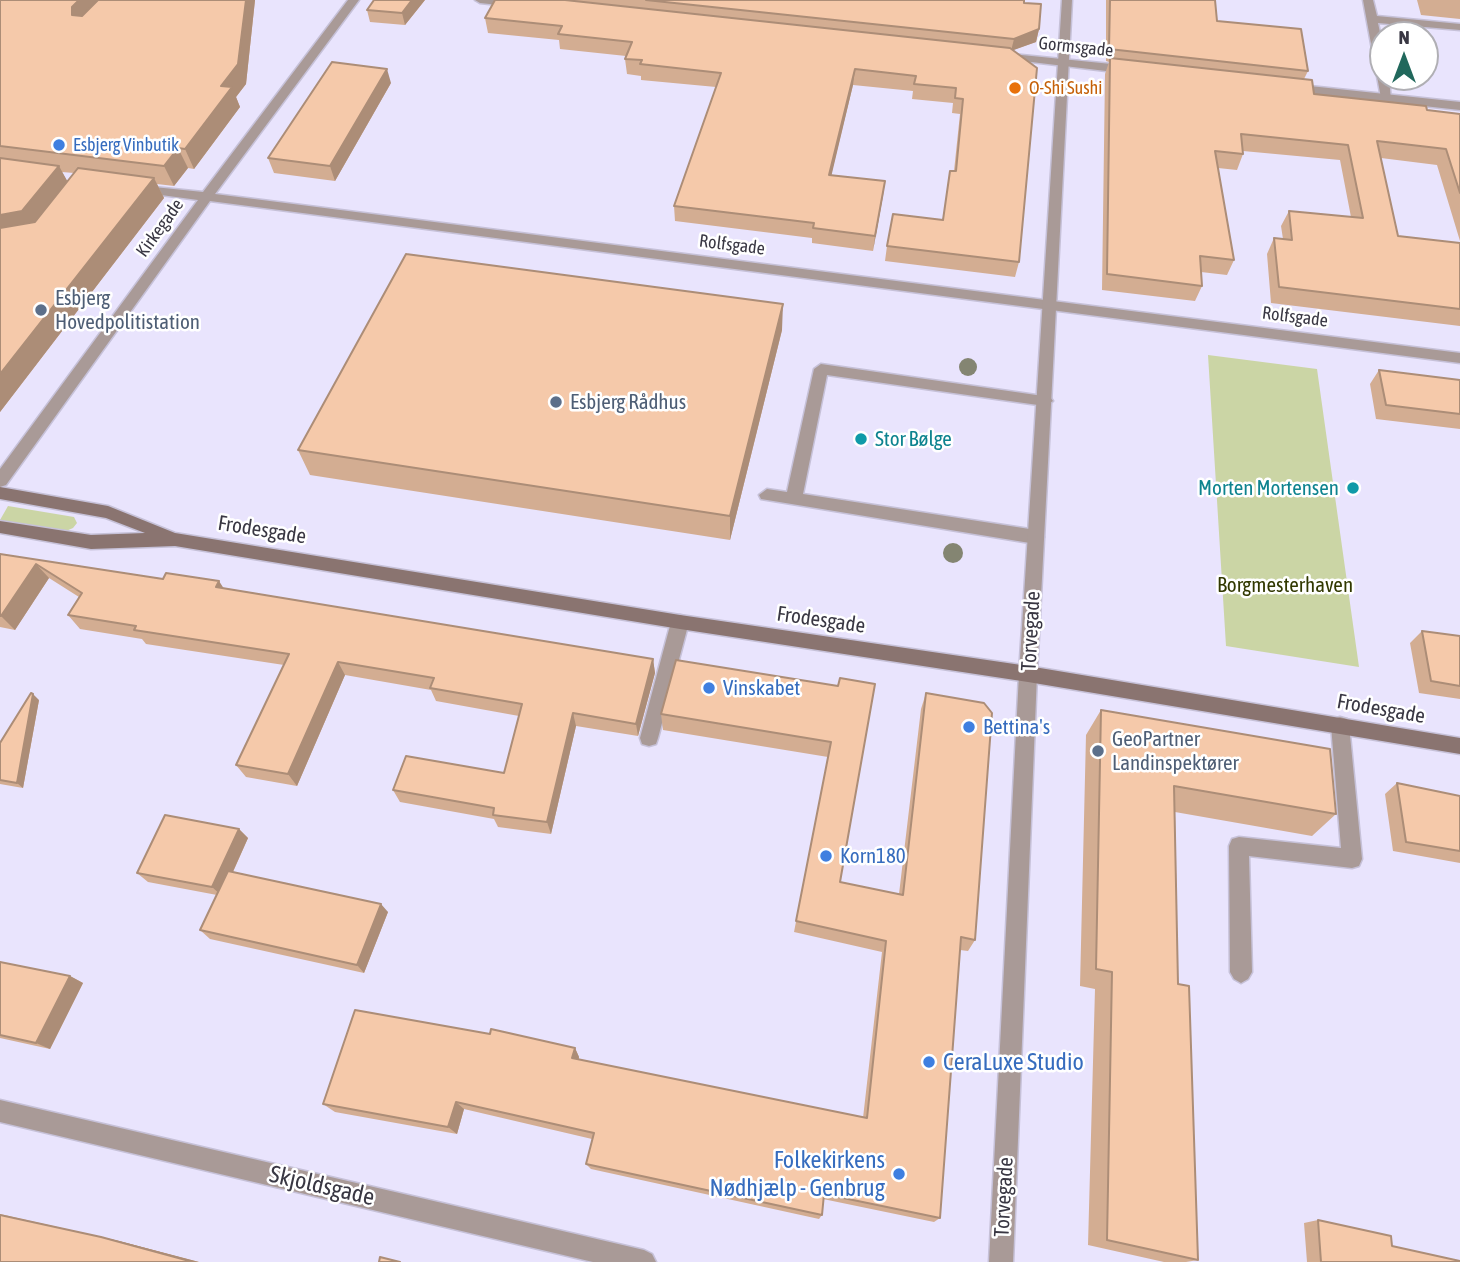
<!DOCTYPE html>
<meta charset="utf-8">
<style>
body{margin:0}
#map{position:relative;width:1460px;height:1262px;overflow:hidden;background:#e9e4fd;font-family:"Asap Condensed",sans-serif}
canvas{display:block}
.north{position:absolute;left:1369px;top:21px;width:70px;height:70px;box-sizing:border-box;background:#fff;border:2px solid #b0afb4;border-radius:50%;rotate:0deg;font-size:19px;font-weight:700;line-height:28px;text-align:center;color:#393743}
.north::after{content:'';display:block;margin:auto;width:24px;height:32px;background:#21685c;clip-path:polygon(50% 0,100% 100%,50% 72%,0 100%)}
</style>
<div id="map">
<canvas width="1460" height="1262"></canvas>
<div class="north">N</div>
</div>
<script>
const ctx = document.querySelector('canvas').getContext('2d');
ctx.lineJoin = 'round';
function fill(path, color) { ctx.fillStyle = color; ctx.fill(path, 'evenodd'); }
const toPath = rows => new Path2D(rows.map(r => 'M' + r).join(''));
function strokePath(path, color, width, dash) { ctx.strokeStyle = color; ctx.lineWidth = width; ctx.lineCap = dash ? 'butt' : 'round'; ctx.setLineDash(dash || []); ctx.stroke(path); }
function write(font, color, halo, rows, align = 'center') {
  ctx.font = font + ' "Asap Condensed",sans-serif'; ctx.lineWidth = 5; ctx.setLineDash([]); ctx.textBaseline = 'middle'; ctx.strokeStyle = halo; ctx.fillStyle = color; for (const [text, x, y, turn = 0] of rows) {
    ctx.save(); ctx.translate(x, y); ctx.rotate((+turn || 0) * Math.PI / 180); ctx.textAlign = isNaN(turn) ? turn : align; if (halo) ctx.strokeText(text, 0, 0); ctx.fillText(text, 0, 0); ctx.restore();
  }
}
fill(toPath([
 [1208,355,1317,369,1359,667,1226,646],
 [8,506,74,517,77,523,73,528,66,531,0,520]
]), '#cbd5a5');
const service = toPath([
 [1363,0,1373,0,1377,16,1460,24,1460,30,1378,23,1383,47,1383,77,1389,77,1391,101,1381,98,1363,0],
 [821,364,1050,397,1053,401,1045,406,827,375,803,494,1036,530,1042,532,1044,537,1042,542,1036,544,761,499,759,495,767,489,787,492,814,369,821,364],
 [680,615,686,617,689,622,658,738,656,744,649,746,642,744,640,738,671,622,674,617,680,615],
 [1340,717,1347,719,1349,725,1362,859,1359,866,1352,868,1249,856,1252,972,1248,979,1241,983,1234,979,1230,972,1229,846,1232,839,1239,837,1341,848,1331,725,1333,719,1340,717]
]);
const minor = toPath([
 [348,0,359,0,215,194,1460,353,1460,363,210,201,6,485,0,487,0,469,198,200,139,192,134,191,134,185,203,192,348,0],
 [475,0,511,0,524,4,518,7,480,3,475,0],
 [1002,53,1131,66,1137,70,1131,74,998,58,996,56,1002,53],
 [1291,84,1460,102,1460,110,1287,91,1287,85,1291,84],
 [0,1100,644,1250,652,1254,656,1262,593,1262,0,1122,0,1100]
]);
const tertiary = toPath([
 [1062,0,1072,0,1037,674,1013,1262,989,1262,1019,674,1062,0]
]);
const secondary = toPath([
 [0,487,108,506,175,533,680,615,1028,666,1460,738,1460,754,1028,682,680,629,175,546,91,549,0,533,0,521,91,535,145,533,106,518,0,499,0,487]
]);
strokePath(service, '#c6c1d8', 3);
strokePath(minor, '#c6c1d8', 3);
strokePath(tertiary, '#c6c1d8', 3);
strokePath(secondary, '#c6c1d8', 3);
fill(service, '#a99a97');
fill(minor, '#a99a97');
fill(tertiary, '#a99a97');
fill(secondary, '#8a7470');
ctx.fillStyle = '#848572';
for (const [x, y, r] of [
 [968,367,9],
 [953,553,10]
]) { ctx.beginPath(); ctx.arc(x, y, r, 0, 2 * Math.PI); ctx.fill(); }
fill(toPath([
 [0,0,255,0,246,84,236,97,240,107,194,169,188,168,174,186,157,184,164,198,0,412],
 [62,172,74,173,67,181],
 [425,0,405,25,370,22,367,10],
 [495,0,1024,0,1024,3,1039,29,1036,42,1013,50,1019,262,1015,277,885,261,887,246,943,220,950,171,954,171,960,114,952,113,953,103,912,99,913,91,853,85,831,175,885,181,873,251,812,243,812,238,675,221,674,206,716,87,641,80,641,76,627,74,625,59,626,56,560,49,559,40,488,33,485,18],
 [1106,0,1215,0,1217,21,1308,71,1304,79,1314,94,1427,110,1460,114,1460,241,1437,165,1381,158,1398,236,1460,243,1460,326,1271,303,1267,254,1274,238,1283,239,1281,226,1289,211,1351,217,1340,160,1243,151,1243,154,1237,170,1218,168,1234,260,1227,275,1201,272,1202,286,1195,301,1102,290,1105,74,1109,62,1106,61],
 [1417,0,1460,0,1460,19,1421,15],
 [391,83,335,181,274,173,268,158],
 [782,330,730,540,310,475,298,450],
 [1379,370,1460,380,1460,429,1376,419,1370,384],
 [0,554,224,588,653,659,655,673,638,736,576,726,551,834,498,827,494,819,400,802,393,790,504,773,519,716,436,701,431,690,345,675,297,786,246,777,236,765,284,665,146,644,142,639,80,629,68,615,79,597,49,578,15,630,0,627],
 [1422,631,1460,636,1460,699,1419,693,1410,643],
 [838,686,840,882,899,894,921,709,926,693,975,940,968,951,960,950,940,1218,934,1222,823,1199,822,1215,819,1219,591,1169,586,1164,592,1139,464,1109,457,1134,335,1112,323,1104,575,1048,579,1057,578,1060,863,1118,882,952,794,932,828,757,663,730,661,714],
 [39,700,23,788,0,784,0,743],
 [1101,710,1336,814,1312,836,1175,812,1178,984,1198,1260,1186,1262,1164,1262,1088,1245,1095,989,1080,986,1086,735],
 [1397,783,1460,796,1460,863,1393,851,1385,794],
 [239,829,248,838,233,872,388,912,364,973,210,939,200,930,217,895,148,882,137,873],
 [0,962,70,976,83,983,50,1049,0,1038],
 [0,1214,119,1241,199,1262,0,1262],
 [1318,1220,1392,1246,1460,1262,1307,1262,1304,1223]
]), '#d3ad92');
fill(toPath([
 [79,0,107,0,82,27,72,15,72,7],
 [246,0,255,0,246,84,236,97,240,107,194,169,185,149],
 [412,0,425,0,405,25,402,13],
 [1039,29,1036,42,1011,51,1014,39],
 [387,69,391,83,335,181,330,166],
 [855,69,853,85,828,190,829,175],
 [178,148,188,168,174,186,164,166],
 [59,166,70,186,35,231,0,238,0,215],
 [154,178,164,198,0,412,0,374],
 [885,181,883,196,873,251,875,236],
 [783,304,782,330,730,540,730,516],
 [36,564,49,578,15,630,1,616],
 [219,581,228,595,216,587],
 [653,659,655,673,638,736,636,724],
 [338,662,345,675,297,786,288,774],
 [33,694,39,700,23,788,17,783],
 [573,713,576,726,551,834,547,822],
 [239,829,248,838,222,896,212,887],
 [381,904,388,912,364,973,357,965],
 [70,976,83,983,50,1049,36,1043],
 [575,1048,579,1057,577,1067,572,1058],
 [456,1102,464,1109,457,1134,448,1127],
 [101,1237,119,1241,199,1262,193,1262]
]), '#ac8d77');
const building = toPath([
 [0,0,79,0,72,7,72,15,82,16,98,0,246,0,238,64,221,86,232,87,185,149,178,148,164,166,0,146,0,0],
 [374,0,412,0,402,13,367,10,374,0],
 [495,0,565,0,1010,48,1037,68,1019,262,887,246,893,214,943,220,950,171,956,171,963,99,955,98,956,88,914,84,916,76,855,69,829,175,885,181,875,236,813,228,814,223,674,206,721,73,640,64,642,60,625,59,632,42,558,34,562,26,485,18,495,0],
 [646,0,1024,0,1024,3,1041,4,1039,29,1014,39,646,0],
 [1110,0,1215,0,1217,21,1301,29,1308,71,1109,49,1110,0],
 [1110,58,1312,80,1314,94,1426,106,1427,110,1460,114,1460,193,1446,149,1377,141,1398,236,1460,243,1460,309,1279,287,1274,238,1292,240,1289,211,1363,218,1348,145,1241,134,1243,154,1215,151,1234,260,1200,256,1202,286,1107,274,1110,58],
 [332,62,387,69,330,166,268,158,332,62],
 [0,158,59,166,22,211,0,215,0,158],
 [78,168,154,178,0,374,0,228,35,222,78,168],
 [406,254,783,304,730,516,298,450,406,254],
 [1379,370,1460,380,1460,414,1386,405,1379,370],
 [0,554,163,579,166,573,219,581,216,587,653,659,636,724,573,713,547,822,493,815,494,808,393,790,406,756,504,773,522,704,430,688,434,678,338,662,288,774,236,765,289,654,134,630,136,626,68,615,82,593,36,564,1,616,0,616,0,554],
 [1422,631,1460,636,1460,686,1431,681,1422,631],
 [676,660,838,686,840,678,875,684,840,882,903,895,926,693,984,703,992,713,975,940,961,937,940,1218,824,1194,822,1215,586,1164,594,1133,456,1102,448,1127,323,1104,355,1010,490,1034,491,1029,575,1048,572,1058,867,1118,886,941,796,921,831,742,661,714,676,660],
 [31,693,33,694,17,783,0,780,0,743,31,693],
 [1101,710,1330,749,1336,814,1174,786,1178,984,1189,986,1198,1260,1107,1240,1112,972,1096,969,1101,710],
 [1397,783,1460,796,1460,851,1406,842,1397,783],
 [165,815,239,829,212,887,137,873,165,815],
 [228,871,381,904,357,965,200,930,228,871],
 [0,962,70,976,36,1043,0,1035,0,962],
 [0,1215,101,1237,193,1262,0,1262,0,1215],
 [1318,1220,1391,1236,1392,1246,1460,1261,1460,1262,1321,1262,1318,1220],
 [380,1257,400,1262,379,1262,380,1257]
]);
fill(building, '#f5c9aa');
strokePath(building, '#ac8d77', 2);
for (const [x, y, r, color] of [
 [1015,88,7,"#e8710a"],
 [59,145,7,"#3f7fe0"],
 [41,310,7,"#5c6f8a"],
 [556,402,7,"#5c6f8a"],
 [861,439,7,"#0f9aa8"],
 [1353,488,7,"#0f9aa8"],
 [709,688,7,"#3f7fe0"],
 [969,727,7,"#3f7fe0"],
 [1098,751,7,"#5c6f8a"],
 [826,856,7,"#3f7fe0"],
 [929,1062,7,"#3f7fe0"],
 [899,1174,7,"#3f7fe0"]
]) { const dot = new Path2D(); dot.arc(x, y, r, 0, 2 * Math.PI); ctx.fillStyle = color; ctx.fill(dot); strokePath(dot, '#fff', 2.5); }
write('18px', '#393743', '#fff', [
 ["Gormsgade",1076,47,6],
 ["Kirkegade",160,228,-54],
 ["Rolfsgade",732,245,7],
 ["Rolfsgade",1295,317,7]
]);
write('18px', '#c56008', '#fff', [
 ["O-Shi Sushi",1029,88]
], 'left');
write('18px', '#366cbe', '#fff', [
 ["Esbjerg Vinbutik",73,145]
], 'left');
write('21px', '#4e5e75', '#fff', [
 ["Esbjerg",55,298],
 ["Hovedpolitistation",55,322],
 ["Esbjerg Rådhus",570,402],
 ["GeoPartner",1112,739],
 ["Landinspektører",1112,763]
], 'left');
write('21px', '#0d838f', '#fff', [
 ["Stor Bølge",875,439],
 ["Morten Mortensen",1339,488,"right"]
], 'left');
write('21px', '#393743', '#fff', [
 ["Frodesgade",262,530,9],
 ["Frodesgade",821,620,8],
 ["Torvegade",1031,631,-87],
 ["Frodesgade",1381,709,10],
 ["Torvegade",1004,1197,-87]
]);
write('21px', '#313800', '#fff', [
 ["Borgmesterhaven",1285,585]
]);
write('21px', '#366cbe', '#fff', [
 ["Vinskabet",723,688],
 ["Bettina's",983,727],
 ["Korn180",840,856]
], 'left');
write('24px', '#366cbe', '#fff', [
 ["CeraLuxe Studio",943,1062],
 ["Folkekirkens",885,1160,"right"],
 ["Nødhjælp - Genbrug",885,1188,"right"]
], 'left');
write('24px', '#393743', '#fff', [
 ["Skjoldsgade",322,1186,13]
]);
</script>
